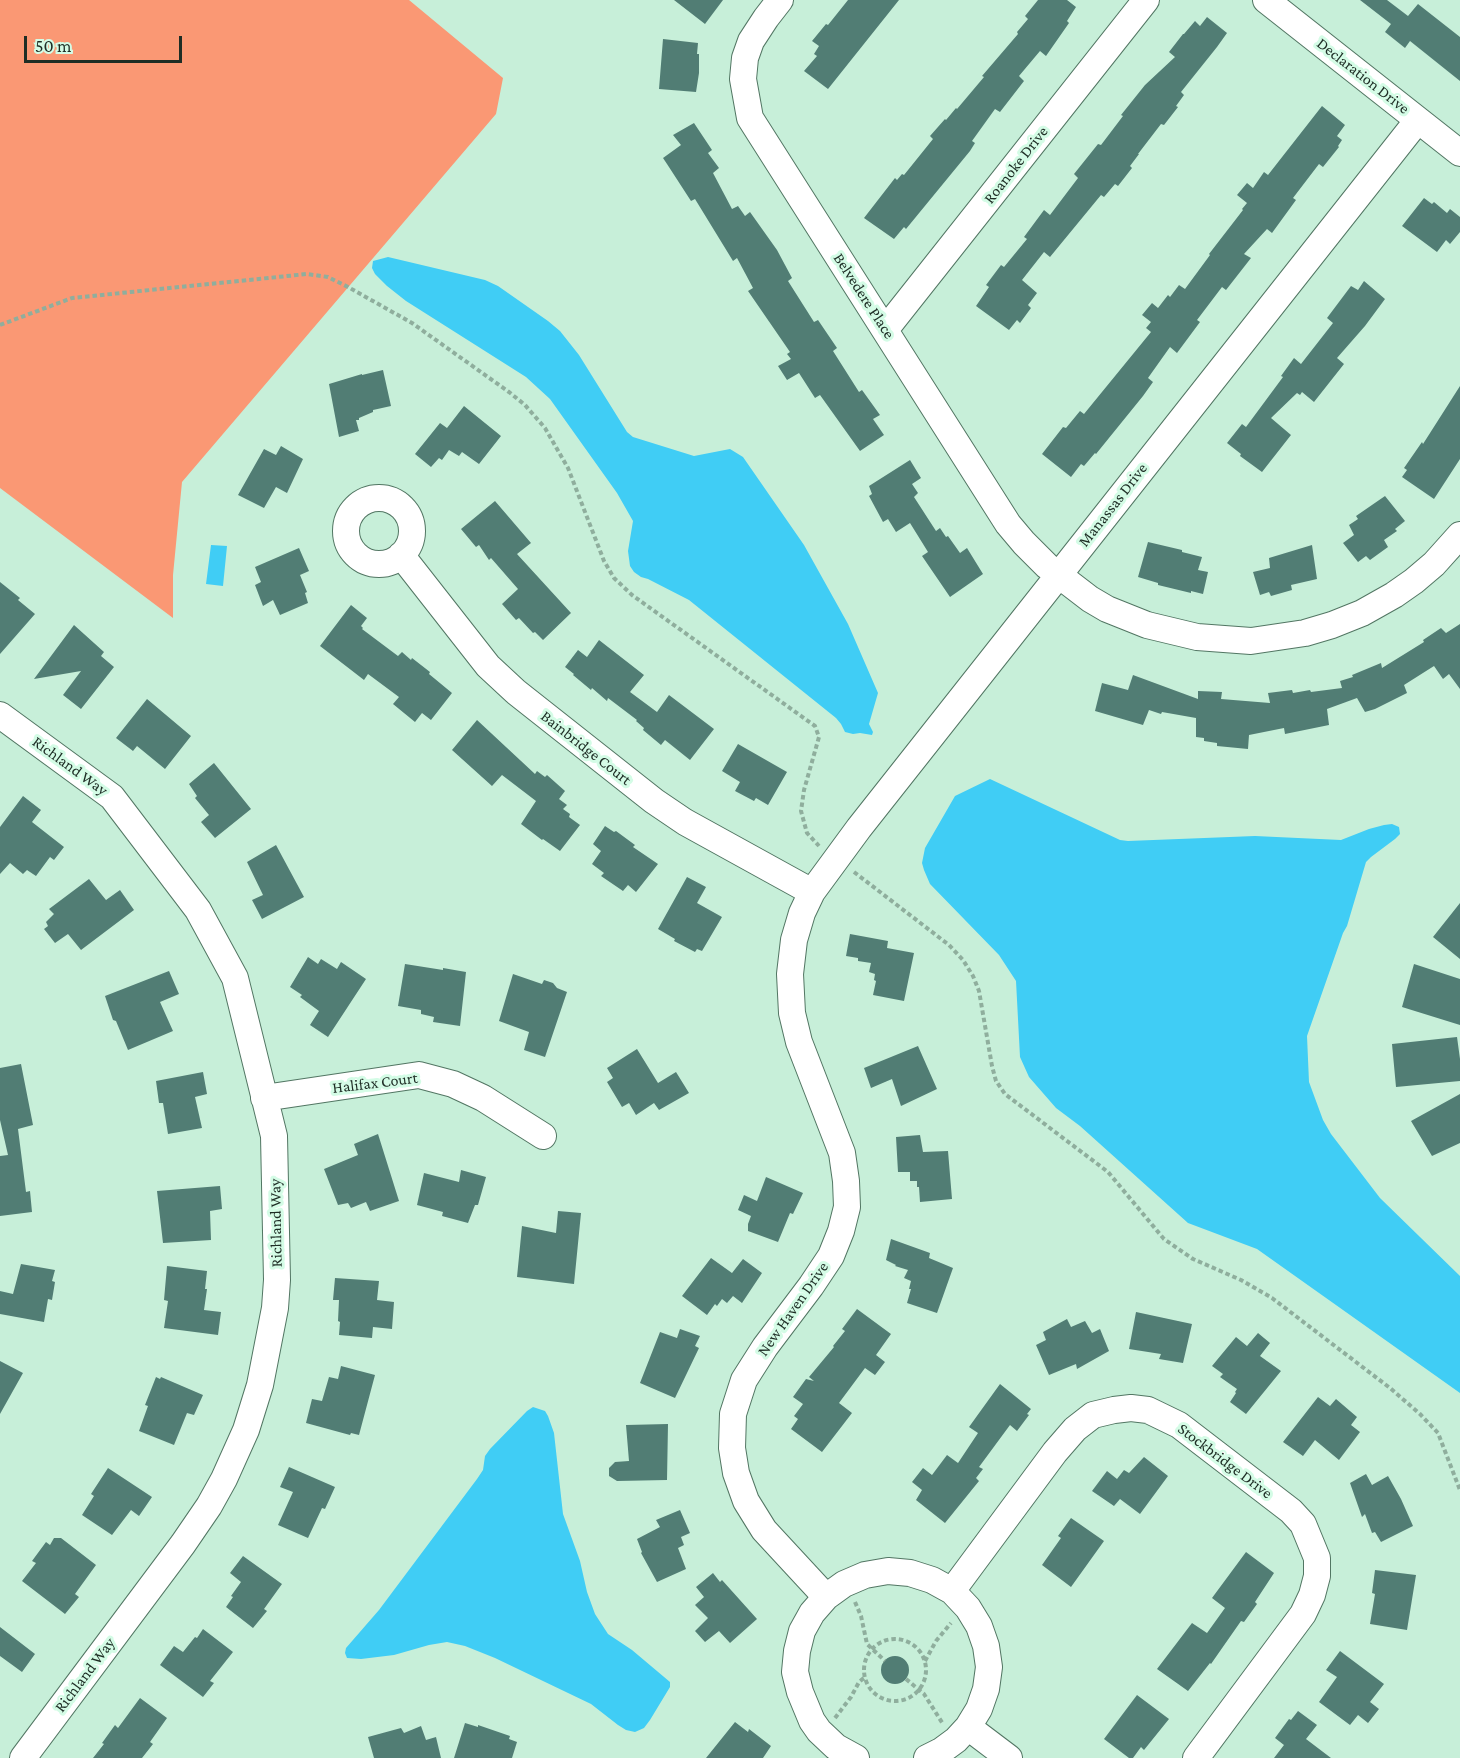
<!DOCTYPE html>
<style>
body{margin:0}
#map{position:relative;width:1460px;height:1758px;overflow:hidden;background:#c7efd9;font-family:"Crimson Pro",serif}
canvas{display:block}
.scale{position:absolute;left:24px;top:36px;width:158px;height:27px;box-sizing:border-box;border:3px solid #1e2d25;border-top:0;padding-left:8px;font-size:18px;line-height:21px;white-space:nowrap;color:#1e2d25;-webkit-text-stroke:4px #d4fce6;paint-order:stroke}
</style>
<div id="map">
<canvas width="1460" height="1758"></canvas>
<div class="scale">50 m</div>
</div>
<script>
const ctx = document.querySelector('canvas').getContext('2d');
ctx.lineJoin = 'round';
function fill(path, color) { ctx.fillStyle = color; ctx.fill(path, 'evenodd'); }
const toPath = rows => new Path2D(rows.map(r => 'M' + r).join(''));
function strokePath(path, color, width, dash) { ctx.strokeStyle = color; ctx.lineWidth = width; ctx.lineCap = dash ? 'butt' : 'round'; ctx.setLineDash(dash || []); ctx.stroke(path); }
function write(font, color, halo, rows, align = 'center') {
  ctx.font = font + ' "Crimson Pro",serif'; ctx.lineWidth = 6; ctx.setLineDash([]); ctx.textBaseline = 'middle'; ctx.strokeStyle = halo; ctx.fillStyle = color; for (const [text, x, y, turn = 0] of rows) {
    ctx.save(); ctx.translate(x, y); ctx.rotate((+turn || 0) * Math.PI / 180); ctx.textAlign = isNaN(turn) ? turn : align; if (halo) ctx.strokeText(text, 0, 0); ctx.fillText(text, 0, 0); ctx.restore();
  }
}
fill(toPath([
 [0,0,409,0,503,78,496,114,182,482,173,575,173,618,0,488]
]), '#fa9874');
fill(toPath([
 [388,257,485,280,498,286,548,321,560,331,579,355,627,432,633,437,694,456,730,449,743,457,804,545,848,624,878,693,869,724,873,732,872,735,860,733,853,734,845,732,841,724,836,718,689,600,648,579,641,577,634,572,630,566,628,551,633,521,617,493,550,399,526,377,406,301,387,286,375,274,372,268,373,261],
 [211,545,227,546,223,586,206,584],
 [990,779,1120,840,1128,841,1255,836,1341,840,1369,829,1384,825,1392,824,1399,827,1400,834,1395,839,1371,857,1366,862,1347,926,1343,933,1307,1036,1309,1082,1323,1120,1331,1134,1380,1198,1460,1276,1460,1393,1257,1249,1188,1223,1080,1126,1056,1108,1029,1077,1020,1057,1016,981,999,955,930,884,924,870,922,863,925,848,955,796],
 [533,1407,545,1411,548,1416,554,1433,563,1514,580,1561,587,1592,595,1614,608,1634,632,1650,670,1682,670,1687,650,1720,644,1728,635,1732,626,1730,618,1725,591,1704,495,1658,465,1646,447,1642,429,1645,394,1655,361,1659,347,1658,345,1653,346,1648,379,1610,477,1479,483,1470,485,1456,490,1449,527,1411]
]), '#40cdf5');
fill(toPath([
 [674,0,723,0,705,24],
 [848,0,899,0,828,89,804,71,817,56,814,54,819,46,812,41,826,24,828,25],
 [1038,0,1067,0,1076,7,1067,21,1069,23,1046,56,1040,51,1019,76,1024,81,1000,112,995,109,972,141,975,143,970,151,906,229,904,227,894,239,864,218,895,178,897,180,902,174,904,175,933,139,930,136,945,119,946,120,956,108,957,109,984,77,982,76,1018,34,1017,32,1028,19,1025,16],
 [1360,0,1387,0,1408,16,1418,4,1460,37,1460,81,1410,41,1405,48,1385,32,1391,24],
 [1207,17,1227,33,1217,47,1181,92,1184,95,1176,106,1178,107,1164,125,1161,124,1138,154,1139,154,1130,166,1132,168,1118,186,1115,184,1104,197,1101,195,1050,257,1044,252,1022,280,1037,293,1028,305,1031,308,1020,323,1017,320,1009,330,976,306,989,287,986,285,1001,265,1004,267,1027,239,1024,237,1044,210,1050,215,1078,178,1074,174,1098,144,1101,145,1123,116,1121,115,1145,85,1175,57,1169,52,1183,34,1184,34,1195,21,1200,26],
 [663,39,698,43,697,54,699,54,699,73,696,92,659,89],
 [1322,106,1345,125,1337,136,1342,140,1338,146,1339,147,1323,167,1319,164,1293,198,1296,200,1272,233,1267,229,1244,254,1251,258,1226,290,1222,287,1197,320,1200,322,1177,353,1170,347,1148,378,1153,382,1143,396,1096,454,1095,453,1084,466,1081,464,1071,477,1042,454,1063,427,1066,428,1080,411,1084,414,1151,332,1146,328,1151,322,1142,315,1152,303,1158,308,1168,295,1170,297,1179,285,1185,289,1210,255,1209,254,1243,210,1242,209,1247,203,1237,195,1247,183,1253,188,1264,172,1268,175],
 [694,123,712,150,708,153,719,168,713,173,732,209,738,206,745,216,750,212,777,250,792,278,788,281,814,322,818,320,837,348,833,351,859,392,862,390,880,415,873,419,884,435,860,451,820,395,815,398,799,373,787,380,778,366,791,359,787,354,790,352,748,291,753,288,737,258,733,261,695,199,691,201,667,164,663,158,681,145,673,135],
 [1424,198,1432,204,1434,202,1447,213,1450,209,1460,217,1460,232,1450,244,1446,240,1437,252,1402,226],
 [1364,281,1385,299,1365,326,1337,358,1344,364,1314,402,1302,392,1300,395,1297,393,1271,418,1291,435,1262,472,1240,456,1241,454,1227,443,1242,424,1246,427,1283,377,1281,376,1294,358,1301,364,1333,323,1327,318,1351,286,1358,290],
 [383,370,391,406,373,410,373,412,359,418,359,420,356,420,359,431,339,437,329,384,362,374,362,375],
 [1460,386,1460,459,1434,499,1402,477,1407,470,1404,468,1422,442,1423,444],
 [464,406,501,436,479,464,462,452,459,456,449,450,442,460,439,458,431,467,415,454,440,423,447,428],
 [281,446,303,459,287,493,276,487,264,508,238,495,264,449,276,455],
 [910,460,921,478,912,484,918,493,914,497,936,531,940,528,946,537,948,536,960,553,967,548,983,574,950,597,922,556,928,552,910,523,896,532,888,519,883,522,869,496,872,494,869,486],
 [1385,496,1405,521,1395,529,1397,531,1384,540,1388,547,1370,560,1366,556,1358,562,1343,543,1354,535,1349,525,1358,519,1356,516],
 [495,501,531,543,517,554,571,613,543,640,535,632,533,633,519,618,516,620,502,604,518,589,491,558,489,560,479,545,476,547,461,529],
 [1148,542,1182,550,1182,552,1202,557,1198,570,1208,572,1203,594,1191,591,1191,593,1158,585,1158,583,1138,577],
 [1312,545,1317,579,1291,585,1292,590,1271,596,1269,592,1260,595,1253,572,1270,568,1269,558],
 [299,548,309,571,300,575,307,592,305,593,308,603,280,615,273,600,263,606,255,585,261,582,255,567],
 [0,582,20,598,18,600,35,614,0,654],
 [351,605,367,618,361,626,363,628,362,629,398,656,402,652,411,660,412,658,430,672,429,674,452,693,431,720,422,713,415,722,393,704,399,697,368,674,364,680,320,646],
 [1460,624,1460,689,1449,674,1443,679,1434,666,1404,685,1407,693,1375,709,1365,712,1357,698,1327,709,1329,725,1285,734,1284,728,1249,735,1248,749,1217,746,1217,743,1204,741,1204,738,1196,737,1196,718,1162,712,1161,714,1149,710,1143,725,1095,711,1102,683,1128,690,1133,675,1198,699,1198,691,1222,692,1221,699,1270,703,1268,693,1292,690,1293,693,1310,690,1311,692,1342,688,1340,681,1353,677,1352,675,1381,663,1382,668,1424,642,1423,640,1441,628,1446,633],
 [74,625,104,652,101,656,114,667,81,709,63,695,81,671,34,679],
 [599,640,644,675,630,692,657,712,669,695,714,729,690,760,665,740,661,745,643,730,644,728,636,721,637,720,608,698,607,701,592,688,591,690,573,675,574,674,565,667,578,650,587,657],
 [147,699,191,736,165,769,137,746,133,751,116,738],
 [477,720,535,774,537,771,545,777,547,775,565,791,559,799,567,805,563,809,570,814,569,817,580,825,560,851,543,839,542,840,521,824,536,801,502,775,492,786,452,750],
 [738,744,787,772,768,805,756,798,754,801,735,791,740,782,722,771],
 [214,763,251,809,215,838,201,822,209,815,195,798,197,796,189,784],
 [23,796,41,810,32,822,64,847,54,860,50,857,36,876,27,870,23,874,10,863,0,874,0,827],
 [605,826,614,832,616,831,635,845,633,847,658,864,636,892,628,885,623,891,601,876,604,873,592,864,601,851,593,844],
 [276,845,304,897,262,919,252,900,263,895,247,862],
 [687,877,706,887,697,903,722,917,702,951,697,949,695,952,674,941,675,939,658,929],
 [89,879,106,900,120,890,134,910,81,950,68,934,55,943,44,929,48,926,46,922,54,914,49,909],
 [1460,903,1460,959,1433,937],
 [850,934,888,941,887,948,914,953,904,1001,873,995,876,981,874,980,875,974,869,972,871,963,858,961,858,958,846,956],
 [308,957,318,964,321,959,337,969,341,962,366,979,328,1037,310,1025,319,1011,300,997,302,995,290,987],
 [405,964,443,970,443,968,466,972,460,1026,433,1022,434,1017,421,1014,421,1010,398,1006],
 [1414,964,1460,979,1460,1025,1402,1007],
 [169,971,179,994,160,1002,173,1031,128,1050,116,1021,113,1020,105,996],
 [513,974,542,984,544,980,553,983,557,988,567,992,545,1057,524,1050,529,1032,499,1021],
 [1457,1037,1460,1059,1460,1081,1396,1087,1392,1044],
 [918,1046,937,1089,901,1106,892,1079,871,1088,864,1068],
 [637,1049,658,1083,676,1072,689,1093,659,1110,654,1103,636,1115,629,1103,622,1107,607,1082,613,1078,607,1068],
 [21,1064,33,1125,18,1129,26,1192,30,1191,32,1212,0,1216,0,1156,8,1155,0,1120,0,1068],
 [203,1072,207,1094,195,1097,202,1128,168,1134,163,1103,159,1103,156,1081],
 [1460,1094,1460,1143,1432,1156,1411,1121],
 [378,1134,399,1201,370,1211,366,1202,351,1208,348,1203,338,1205,324,1169,358,1155,354,1144],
 [920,1135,923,1152,948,1151,952,1199,920,1202,919,1187,917,1187,917,1181,910,1181,910,1172,898,1172,896,1137],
 [461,1170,486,1177,478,1205,475,1205,468,1223,442,1216,443,1212,417,1205,424,1173,459,1182],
 [766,1177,803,1193,793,1214,790,1213,778,1242,748,1231,748,1224,751,1216,738,1210,744,1195,757,1201],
 [220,1186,222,1209,210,1211,211,1240,163,1243,157,1191],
 [558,1211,581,1213,574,1284,517,1277,522,1226,556,1233],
 [891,1239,930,1253,929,1258,953,1268,937,1313,907,1303,911,1289,909,1289,911,1281,904,1278,908,1270,895,1266,896,1265,886,1260],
 [711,1258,732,1273,743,1259,762,1273,742,1303,733,1296,727,1303,722,1299,717,1306,715,1304,707,1315,682,1296],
 [21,1264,55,1270,52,1281,55,1282,52,1300,48,1299,44,1322,0,1314,0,1291,13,1294],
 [167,1266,207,1271,205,1289,207,1289,204,1310,221,1312,218,1335,164,1328,168,1301,164,1300],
 [335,1278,379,1281,377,1300,394,1302,392,1329,373,1327,372,1338,339,1335,340,1322,338,1321,339,1300,333,1300],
 [857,1309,891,1334,876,1355,885,1362,875,1375,865,1368,839,1403,852,1413,822,1452,791,1429,798,1419,794,1416,803,1404,793,1397,806,1379,814,1381,809,1377,834,1347,833,1346,845,1331,842,1329],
 [1136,1312,1192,1324,1183,1363,1159,1359,1161,1354,1129,1349],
 [1067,1319,1071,1327,1085,1321,1092,1333,1100,1329,1109,1351,1077,1369,1076,1364,1049,1375,1036,1345,1046,1340,1043,1332],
 [680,1329,700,1336,695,1346,699,1348,675,1398,640,1383,660,1332,677,1338],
 [1258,1333,1270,1343,1260,1356,1281,1371,1246,1414,1230,1402,1236,1393,1235,1392,1237,1389,1220,1377,1223,1374,1212,1366,1236,1337,1247,1346],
 [0,1361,23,1373,0,1414],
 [341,1366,375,1375,359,1435,351,1433,350,1435,306,1423,312,1399,322,1401,329,1377,338,1379],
 [156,1377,160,1379,161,1377,203,1395,194,1415,187,1413,174,1445,139,1431,148,1406,145,1405],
 [1000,1384,1031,1409,1027,1414,1029,1415,1017,1431,1010,1425,979,1467,983,1469,976,1478,979,1481,945,1523,916,1500,922,1490,912,1482,923,1468,932,1475,947,1455,958,1463,978,1433,969,1427],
 [1318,1397,1330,1406,1336,1399,1357,1417,1351,1425,1360,1432,1339,1460,1315,1440,1303,1456,1283,1442],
 [668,1424,667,1480,617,1481,609,1476,609,1468,615,1462,629,1461,626,1425],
 [1144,1457,1168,1476,1140,1514,1120,1499,1114,1506,1092,1491,1107,1471,1117,1479,1124,1470,1129,1473],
 [289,1467,335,1487,325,1509,322,1508,308,1538,278,1525,293,1492,280,1487],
 [108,1468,152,1497,139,1516,131,1510,112,1535,82,1515,94,1496,91,1494],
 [1366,1474,1372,1485,1388,1476,1401,1499,1413,1526,1381,1542,1375,1532,1372,1533,1365,1514,1362,1517,1350,1483],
 [680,1510,690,1533,681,1537,684,1545,678,1548,686,1569,657,1582,641,1553,642,1552,637,1539,660,1527,656,1520],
 [1071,1518,1104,1541,1071,1587,1042,1565,1061,1538,1058,1536],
 [54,1538,61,1538,96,1565,75,1594,79,1597,65,1614,22,1581,36,1563,32,1561,46,1542,50,1545],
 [1246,1552,1274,1573,1255,1602,1257,1604,1244,1622,1241,1621,1211,1664,1210,1663,1188,1691,1157,1669,1192,1623,1207,1633,1225,1608,1212,1598],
 [243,1556,282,1584,264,1609,267,1611,253,1628,226,1607,233,1597,231,1596,241,1582,230,1573],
 [1375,1570,1416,1575,1407,1630,1370,1624,1375,1594,1372,1593],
 [713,1573,720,1582,722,1580,757,1619,730,1643,719,1631,705,1642,695,1631,708,1618,695,1605,704,1597,696,1587],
 [0,1627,35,1654,22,1672,0,1656],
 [203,1629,233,1652,210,1681,214,1683,203,1697,160,1665,174,1646,183,1652,195,1637,197,1638],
 [1340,1651,1384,1684,1370,1702,1379,1709,1368,1723,1358,1715,1350,1725,1319,1702,1337,1677,1326,1670],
 '881 1670a14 14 0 1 1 28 0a14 14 0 1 1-28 0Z',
 [1137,1695,1169,1719,1144,1750,1141,1747,1133,1758,1129,1758,1104,1739],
 [140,1698,167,1718,150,1742,153,1744,142,1758,93,1758,104,1744,102,1743,115,1725,118,1728],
 [1298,1711,1317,1725,1306,1739,1331,1758,1274,1758,1284,1745,1275,1738,1289,1719,1291,1720],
 [735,1722,748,1732,749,1729,771,1746,763,1758,706,1758],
 [465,1723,478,1727,478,1725,510,1736,509,1739,517,1742,512,1758,454,1758],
 [421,1726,426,1740,436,1737,441,1758,374,1758,368,1737,401,1728,404,1733]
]), '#517d74');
const street = toPath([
 [780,0,766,18,751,41,745,58,743,79,750,118,1008,524,1024,543,1047,566,1090,599,1107,609,1147,625,1197,637,1251,641,1305,633,1332,625,1362,613,1394,595,1414,581,1434,564,1460,535],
 [1266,0,1460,153],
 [885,330,1146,0],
 '346 531a33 33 0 1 1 66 0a33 33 0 1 1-66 0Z',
 [401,555,488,666,516,692,654,801,685,822,812,892],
 [0,715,112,797,198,910,235,978,274,1136,277,1280,275,1308,260,1385,246,1430,224,1479,209,1506,183,1544,23,1758],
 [264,1098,419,1075,453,1084,483,1098,543,1136],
 [952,1591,1055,1452,1075,1429,1093,1415,1114,1410,1131,1408,1148,1410,1179,1425,1291,1511,1303,1524,1317,1558,1317,1576,1312,1595,1303,1614,1196,1758],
 [826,1597,764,1530,746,1501,736,1473,732,1448,733,1414,744,1380,765,1347,811,1286,831,1256,841,1231,847,1207,846,1181,842,1153,799,1042,792,1013,790,974,794,940,802,913,812,892,859,828,1418,120],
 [968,1727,1009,1758],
 [856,1758,836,1747,819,1731,812,1721,800,1692,795,1672,797,1651,802,1631,812,1613,826,1597,844,1584,865,1575,888,1571,910,1573,932,1580,952,1591,968,1608,979,1626,986,1646,989,1667,986,1689,979,1709,968,1727,956,1740,941,1751,927,1758]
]);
strokePath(street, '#527663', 28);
strokePath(toPath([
 [0,325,72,298,307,274,328,277,348,287,412,323,509,392,525,405,545,428,568,468,604,561,614,578,632,595,815,726,819,737,804,790,801,811,807,833,819,846],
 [854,872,949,945,963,960,973,976,979,991,992,1066,996,1081,1005,1094,1108,1172,1164,1239,1193,1259,1241,1280,1272,1298,1390,1388,1420,1414,1438,1433,1460,1490],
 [855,1602,861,1616,867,1644,885,1661],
 '864 1670a31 31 0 1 1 62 0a31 31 0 1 1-62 0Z',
 [925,1661,936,1641,951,1623],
 [906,1679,924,1694,943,1724],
 [835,1718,851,1697,859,1682,865,1677]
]), '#8fae9d', 4, [4.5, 3]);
strokePath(street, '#fff', 26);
write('16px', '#1e2d25', '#d4fce6', [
 ["Declaration Drive",1363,76,38],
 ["Roanoke Drive",1016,165,-52],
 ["Belvedere Place",864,296,57],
 ["Manassas Drive",1113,505,-52],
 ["Bainbridge Court",586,748,38],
 ["Richland Way",70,766,36],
 ["Halifax Court",375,1083,-7],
 ["Richland Way",276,1223,-91],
 ["New Haven Drive",793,1309,-55],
 ["Stockbridge Drive",1225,1461,37],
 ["Richland Way",85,1675,-53]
]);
</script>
